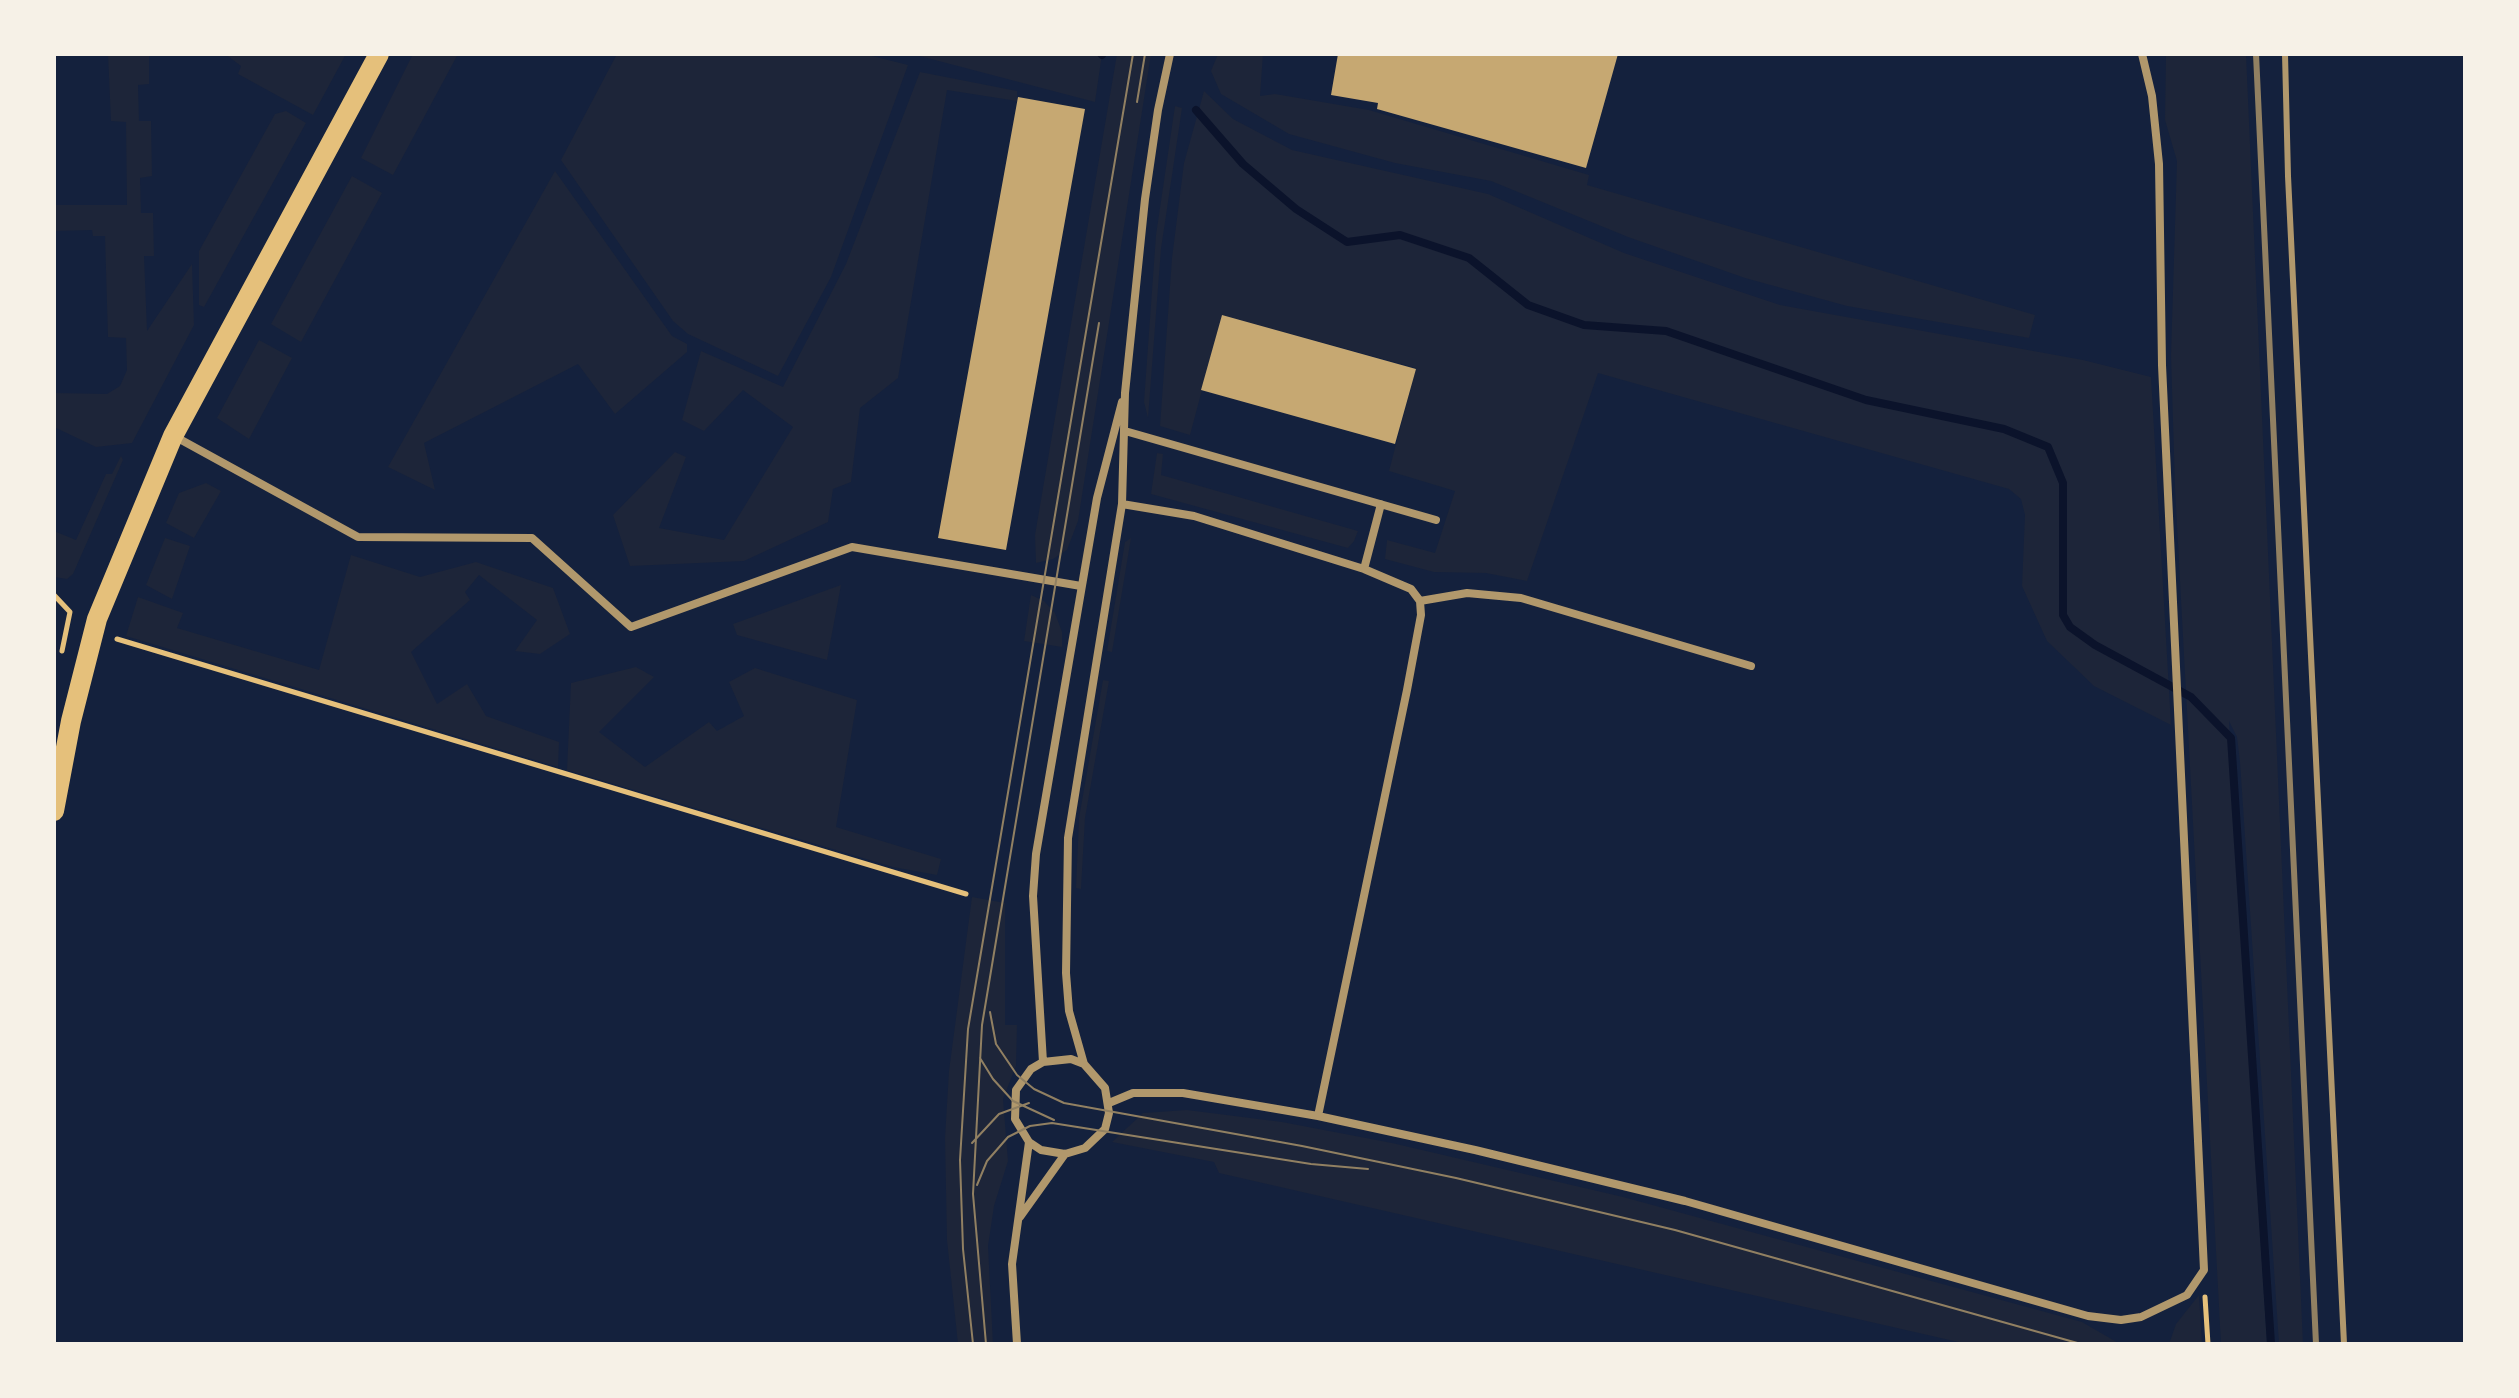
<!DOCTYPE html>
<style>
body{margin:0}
#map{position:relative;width:2519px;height:1398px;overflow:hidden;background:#14213d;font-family:"Roboto Condensed",sans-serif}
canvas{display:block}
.frame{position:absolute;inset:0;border:56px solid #f6f1e7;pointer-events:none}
</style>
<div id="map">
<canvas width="2519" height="1398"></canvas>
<div class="frame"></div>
</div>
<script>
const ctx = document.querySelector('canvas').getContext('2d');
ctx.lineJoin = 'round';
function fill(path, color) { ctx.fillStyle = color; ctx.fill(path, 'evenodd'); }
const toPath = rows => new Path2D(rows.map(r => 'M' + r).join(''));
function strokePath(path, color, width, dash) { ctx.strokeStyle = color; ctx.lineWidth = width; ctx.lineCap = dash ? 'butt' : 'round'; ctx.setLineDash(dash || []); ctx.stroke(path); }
fill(toPath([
 [108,54,149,54,149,84,138,85,139,121,151,121,152,176,140,178,141,213,153,213,154,256,144,256,147,331,192,264,194,325,132,443,96,447,54,427,54,393,107,394,120,386,127,370,126,338,108,337,105,236,93,236,92,230,54,231,54,205,127,205,126,122,111,121],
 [225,54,346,54,313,115,238,74,241,66],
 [413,54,458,54,393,175,361,158],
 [617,54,864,54,908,65,831,277,778,376,688,334,673,321,561,160],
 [912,54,1102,54,1095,102],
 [1117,54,1151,54,1078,521,1067,550,1053,559,1036,563,1035,535],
 [1218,54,1263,54,1260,96,1275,94,1369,110,1589,175,1587,185,2035,315,2029,338,1847,306,1745,278,1628,237,1491,181,1395,163,1289,134,1221,94,1211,71],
 [2166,54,2246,54,2303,1344,2279,1344,2240,762,2237,737,2229,721,2267,1344,2221,1344,2175,488,2171,355,2177,161,2165,120],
 [920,72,1017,91,1017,101,947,90,898,378,860,408,851,482,833,489,828,522,744,561,630,566,613,515,675,452,686,457,659,528,724,540,793,427,743,390,704,431,682,420,701,351,783,387,846,264],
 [1204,91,1233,119,1292,150,1488,194,1624,253,1780,305,2083,360,2151,377,2171,725,2094,686,2047,641,2022,586,2025,515,2021,499,2009,489,1598,373,1527,581,1486,573,1434,572,1385,559,1387,540,1435,553,1455,491,1389,471,1416,368,1222,315,1190,435,1160,426,1172,258,1184,163],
 [1175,106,1182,108,1161,249,1148,418,1144,402,1156,235],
 [286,111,306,123,204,307,199,305,199,251,275,114],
 [555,171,672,336,687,344,687,352,615,414,578,364,424,443,435,490,388,467],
 [352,176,382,193,301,342,271,324],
 [259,340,292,358,249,439,217,418],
 [1157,453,1163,454,1161,475,1358,531,1354,541,1348,548,1151,494],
 [121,456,123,460,73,574,67,579,54,577,54,531,76,540,106,474,112,474],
 [206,483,221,491,194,538,166,523,179,493],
 [165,538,190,546,172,599,146,585],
 [1131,538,1112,652,1107,651,1125,542],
 [351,555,420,577,476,562,553,588,570,634,540,654,515,651,537,620,479,575,465,592,470,600,411,652,437,704,467,684,486,716,559,742,558,767,126,636,138,597,183,613,177,628,319,670],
 [841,585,827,660,737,635,733,624],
 [1031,595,1044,601,1055,613,1062,632,1062,647,1024,641],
 [636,667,654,677,599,732,645,767,709,722,717,731,744,716,729,682,755,668,857,700,836,827,941,859,937,875,893,867,567,770,571,683],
 [1103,680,1109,681,1085,818,1081,889,1076,888,1079,818],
 [972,897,1005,903,1005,1025,1017,1025,1016,1066,1003,1099,1008,1161,994,1206,988,1246,993,1344,958,1344,947,1240,945,1138,949,1071],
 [1187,1110,1282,1122,1392,1143,1623,1197,2082,1322,2120,1344,1967,1344,1219,1173,1214,1162,1112,1142,1143,1113],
 [2199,1295,2202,1344,2169,1344,2176,1324]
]), '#1d2539');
strokePath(toPath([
 [1101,54,1102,55],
 [1196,110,1243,164,1296,209,1347,242,1400,235,1469,258,1528,305,1584,325,1666,331,1866,400,2004,429,2048,447,2063,483,2063,615,2070,627,2095,645,2191,697,2231,738,2271,1344]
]), '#0b132b', 8);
fill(toPath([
 [1338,54,1618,54,1586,168,1377,109,1378,103,1331,95],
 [1018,97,1085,109,1006,550,938,538],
 [1222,315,1416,369,1395,444,1201,390]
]), '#c6a872');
strokePath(toPath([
 [54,595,70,612,62,651],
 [117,639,966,894],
 [2205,1297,2208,1344]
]), '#e5c07b', 5);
strokePath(toPath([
 [2285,54,2288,176,2344,1344]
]), '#b1986c', 6);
strokePath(toPath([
 [1125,431,1436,520],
 [174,436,358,537,532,538,631,627,852,547,1081,586],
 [1122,504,1194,516,1364,569,1411,589,1420,601,1421,615,1407,690,1318,1116],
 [1364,569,1381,504],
 [1420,601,1467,593,1521,598,1751,666],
 [1043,1062,1033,896,1036,854,1097,498,1122,402],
 [1084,1064,1071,1059,1043,1062,1031,1069,1016,1090,1015,1119,1029,1142,1041,1150,1065,1154,1085,1148,1105,1129,1109,1113,1105,1088,1084,1064,1069,1011,1066,973,1068,838,1122,504,1125,393,1145,199,1158,110,1170,54],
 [1109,1103,1133,1093,1183,1093,1318,1116,1475,1150,1685,1201,2088,1316,2121,1320,2141,1317,2187,1295,2204,1270,2162,365,2159,164,2152,96,2142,54],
 [1020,1217,1065,1154],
 [1017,1344,1012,1264,1029,1142]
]), '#b1986c', 8);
strokePath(toPath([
 [54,811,71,721,97,619,173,436,379,54]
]), '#e5c07b', 20);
strokePath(toPath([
 [1137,102,1145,54],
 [990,1012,996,1044,1017,1075,1034,1089,1064,1103,1302,1146,1456,1178,1675,1230,2081,1344],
 [980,1058,993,1079,1013,1101,1054,1120],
 [972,1143,999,1114,1029,1103],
 [977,1185,987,1161,1008,1137,1030,1126,1052,1123,1311,1164,1368,1169],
 [973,1344,963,1249,960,1160,968,1029,1133,54],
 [986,1344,973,1194,982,1025,1099,323]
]), '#918062', 2);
strokePath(toPath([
 [2256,54,2316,1344]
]), '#918062', 6);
</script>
